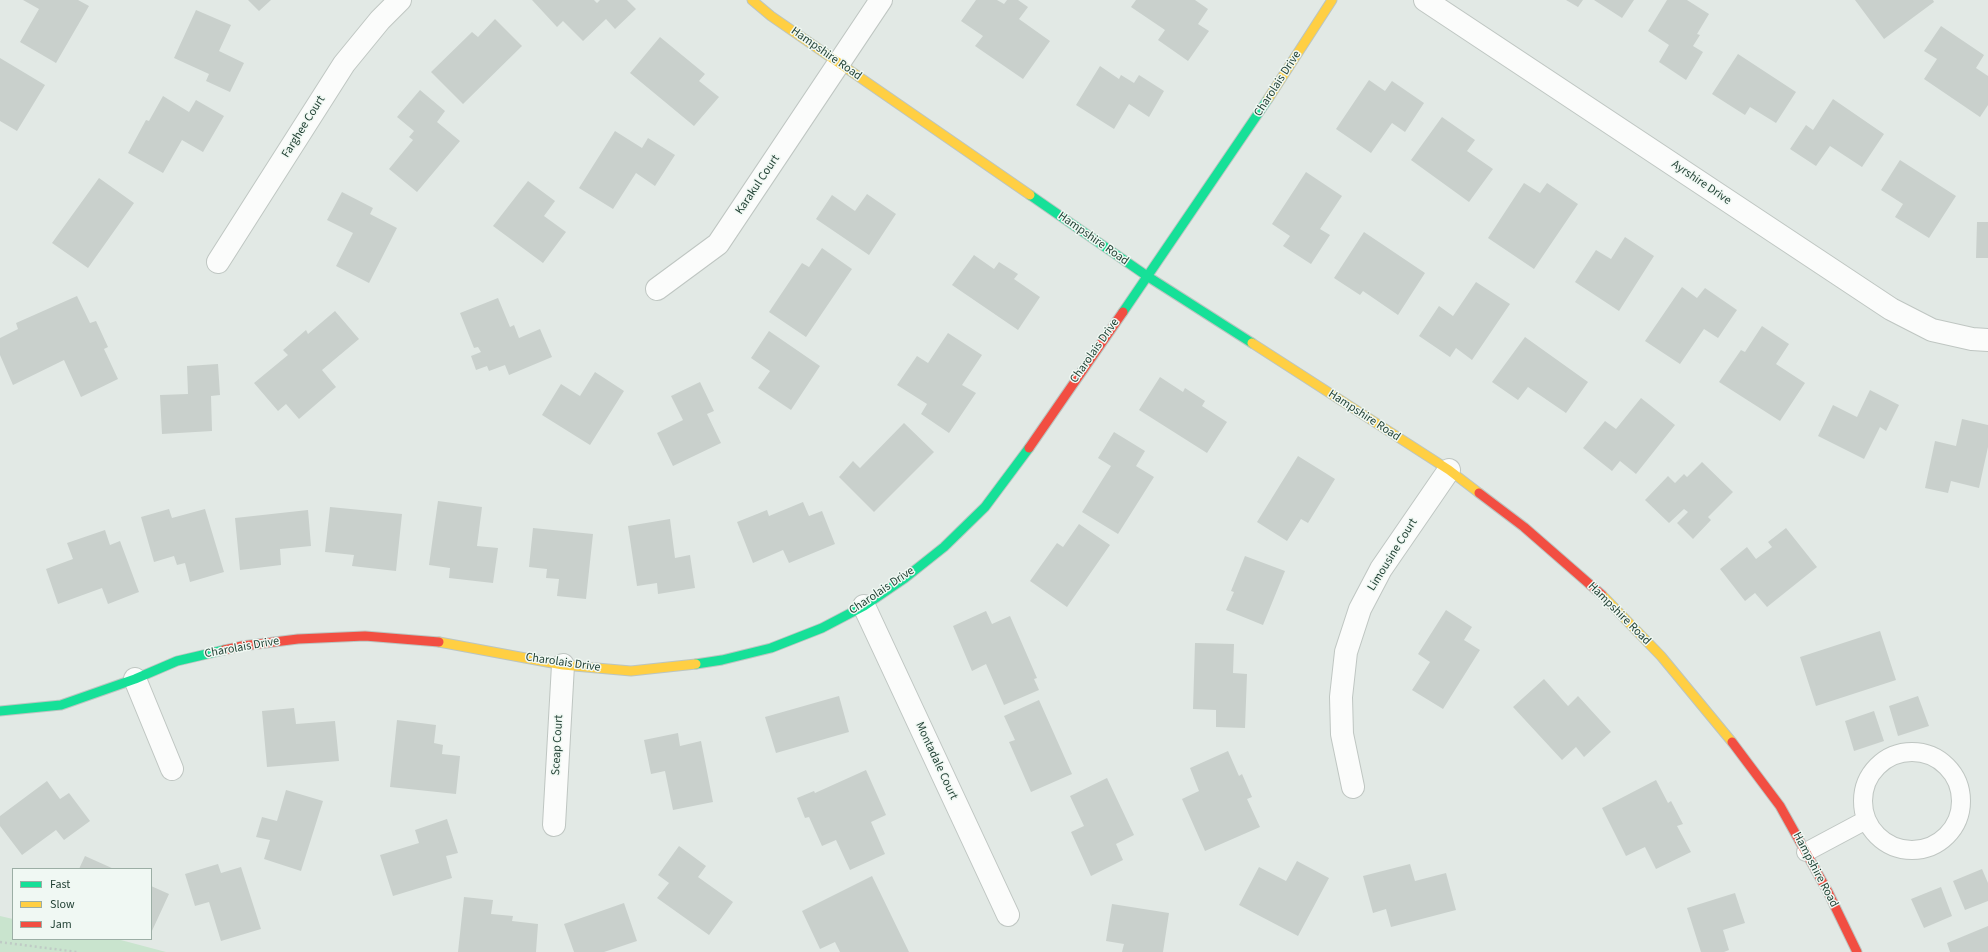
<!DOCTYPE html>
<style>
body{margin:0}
#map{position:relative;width:1988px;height:952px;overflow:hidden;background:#e2e9e5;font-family:"Source Sans 3",sans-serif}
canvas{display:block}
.legend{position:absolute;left:12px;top:868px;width:140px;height:72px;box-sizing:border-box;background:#f0f8f3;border:1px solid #9caea5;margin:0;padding:5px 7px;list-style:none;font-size:12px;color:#1e3e31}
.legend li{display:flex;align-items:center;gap:8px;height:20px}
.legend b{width:20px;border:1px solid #9caea5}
</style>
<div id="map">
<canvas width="1988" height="952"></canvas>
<ul class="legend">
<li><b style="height:5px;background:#16e098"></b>Fast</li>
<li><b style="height:5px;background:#ffcf43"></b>Slow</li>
<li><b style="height:5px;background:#f24e42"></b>Jam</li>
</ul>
</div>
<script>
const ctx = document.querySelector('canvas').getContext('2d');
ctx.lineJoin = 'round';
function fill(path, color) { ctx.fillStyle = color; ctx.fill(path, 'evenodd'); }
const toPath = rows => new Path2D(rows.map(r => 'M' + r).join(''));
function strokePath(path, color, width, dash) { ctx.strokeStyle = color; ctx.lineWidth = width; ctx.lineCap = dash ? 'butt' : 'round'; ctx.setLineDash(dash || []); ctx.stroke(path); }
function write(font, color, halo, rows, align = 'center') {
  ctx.font = font + ' "Source Sans 3",sans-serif'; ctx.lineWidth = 3; ctx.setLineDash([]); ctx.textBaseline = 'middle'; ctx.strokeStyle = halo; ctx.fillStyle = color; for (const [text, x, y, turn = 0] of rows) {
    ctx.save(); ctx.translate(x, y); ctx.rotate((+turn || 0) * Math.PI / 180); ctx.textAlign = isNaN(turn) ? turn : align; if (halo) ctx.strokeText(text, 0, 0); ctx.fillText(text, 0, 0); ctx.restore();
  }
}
fill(toPath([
 [0,916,13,919,13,939,117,939,166,952,0,952]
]), '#c9e4ce');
fill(toPath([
 [23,0,78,0,89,6,56,63,20,42,39,9],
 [248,0,271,0,259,11],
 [532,0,594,0,597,3,600,0,627,0,636,9,615,29,606,19,583,41,563,21,557,27],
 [976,0,997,0,1004,4,1007,0,1018,0,1028,7,1019,19,1050,41,1023,79,975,46,983,36,961,21],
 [1136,0,1195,0,1208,9,1198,24,1209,31,1188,61,1158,40,1165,30,1131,7],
 [1566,0,1583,0,1578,7],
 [1594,0,1634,0,1622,18],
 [1667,0,1687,0,1709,14,1697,34,1700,35,1693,46,1703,52,1686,80,1659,62,1669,45,1648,31],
 [1855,0,1933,0,1934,2,1884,39],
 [196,10,231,25,219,51,244,63,230,92,206,81,209,74,174,58],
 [495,19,522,46,463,104,431,72,472,32,478,37],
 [1941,26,1984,55,1976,68,1988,76,1988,105,1980,117,1924,79,1937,59,1924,51],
 [660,37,705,74,699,81,719,97,694,126,630,73],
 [1738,54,1796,92,1776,123,1750,107,1745,115,1712,94],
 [0,58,45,85,17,131,0,121],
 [1100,66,1119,79,1121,75,1134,83,1139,75,1164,91,1149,117,1129,104,1114,129,1076,105],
 [1369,80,1385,91,1392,81,1424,103,1405,132,1392,123,1371,153,1336,129],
 [420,90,445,111,437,122,460,141,417,192,389,169,413,140,409,137,414,131,397,117],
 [163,96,189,112,196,100,224,116,203,152,182,140,163,173,128,153,146,120,149,121],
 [1833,99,1884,134,1862,167,1830,146,1816,166,1790,149,1806,125,1813,130],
 [1442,117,1475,140,1467,151,1493,169,1469,202,1411,160],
 [615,131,642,148,648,138,675,155,655,186,636,173,613,209,579,188],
 [1900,160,1956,196,1929,238,1895,217,1903,204,1881,190],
 [1306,172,1342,196,1320,229,1330,235,1311,264,1283,246,1290,236,1272,224],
 [99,178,134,203,88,268,52,243],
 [528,181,555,201,544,216,566,232,543,263,493,226],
 [1524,183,1540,193,1547,183,1578,204,1534,269,1488,238],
 [342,192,373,208,370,214,397,228,369,283,336,266,353,233,327,220],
 [867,194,896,214,869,255,816,219,832,195,855,211],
 [1977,222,1988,222,1988,258,1976,258],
 [1364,232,1425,273,1398,315,1363,291,1360,295,1334,278],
 [1625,237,1654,256,1619,311,1575,282,1596,250,1611,259],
 [822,248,852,269,806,337,769,312,802,263,809,267],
 [974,255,994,269,999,262,1018,274,1014,279,1040,297,1018,330,952,285],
 [1476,282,1510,304,1472,360,1456,348,1450,357,1419,336,1439,306,1453,316],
 [1682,287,1697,298,1705,288,1737,310,1718,338,1704,329,1680,364,1645,341],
 [77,296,90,323,96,321,108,347,104,349,118,379,81,397,64,360,13,385,0,355,0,338,18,329,16,323],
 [498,298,510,327,514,325,519,338,540,329,552,357,509,375,505,365,489,371,487,366,476,370,471,356,481,352,478,347,474,348,460,313],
 [335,311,359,339,322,370,336,387,299,419,286,404,278,411,254,383,288,355,283,350,306,330,308,334],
 [1762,326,1789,344,1776,364,1805,383,1780,421,1719,382,1741,350,1745,352],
 [769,331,820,366,791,410,758,388,770,371,751,358],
 [948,333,982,355,962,385,976,393,949,433,921,414,927,404,897,385,917,356,928,363],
 [1525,337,1588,382,1566,413,1528,387,1518,400,1492,382],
 [218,364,220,395,211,396,212,431,162,434,160,395,188,394,187,366],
 [595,372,624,391,590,445,542,415,561,384,580,396],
 [1160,377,1183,392,1185,388,1205,401,1202,406,1227,422,1207,453,1139,410],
 [700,382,714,411,707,414,721,443,673,466,657,433,683,420,671,396],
 [1870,390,1899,405,1886,431,1880,427,1864,459,1818,436,1833,405,1857,417],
 [1641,398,1675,425,1636,474,1620,461,1612,471,1583,448,1605,421,1616,429],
 [1962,419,1988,425,1988,447,1979,488,1951,481,1948,493,1925,488,1935,441,1956,446],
 [904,423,934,452,874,512,839,477,853,461,860,468],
 [1114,432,1145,451,1136,466,1154,477,1118,534,1082,512,1111,466,1098,458],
 [1298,456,1335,479,1308,523,1301,519,1287,541,1257,522],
 [1702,462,1733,492,1708,517,1711,520,1693,539,1677,523,1688,512,1684,509,1669,523,1645,500,1668,476,1675,483,1684,474,1687,477],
 [438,501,482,507,477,546,498,548,493,583,449,578,450,568,429,565],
 [803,502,809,516,822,511,835,544,789,563,783,550,753,563,737,522,767,510,769,516],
 [330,507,402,514,396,571,352,566,354,555,325,552],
 [169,509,172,518,205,509,224,572,190,582,185,563,177,565,174,556,154,562,141,517],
 [308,510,311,546,280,549,281,565,240,570,235,518],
 [670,519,675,558,690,555,695,588,658,594,657,583,637,586,628,526],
 [1079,524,1110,545,1067,607,1030,581,1057,543,1063,547],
 [533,528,593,534,586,599,557,596,559,579,546,578,547,569,529,567],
 [1786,528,1817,567,1767,607,1755,593,1745,601,1720,569,1747,547,1756,559,1772,547,1768,542],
 [105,530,110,545,120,541,139,592,108,604,102,588,58,604,46,569,73,559,67,543],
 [1245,556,1285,571,1263,625,1226,610,1234,592,1231,591],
 [1446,610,1472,627,1464,640,1480,650,1443,709,1412,690,1430,662,1418,654],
 [986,611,992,624,1010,616,1037,678,1034,679,1039,690,1004,705,986,664,972,671,953,626],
 [1880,631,1896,680,1816,706,1800,657],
 [1195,643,1234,644,1233,673,1247,674,1245,728,1216,727,1216,710,1193,709],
 [1544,679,1568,706,1578,696,1611,732,1584,757,1576,747,1562,760,1513,707],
 [839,696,849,732,776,753,765,717],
 [1918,696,1929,726,1898,736,1889,706],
 [1039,700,1072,774,1031,792,1009,742,1015,740,1004,716],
 [294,708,296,724,335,721,339,761,267,767,262,711],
 [1874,711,1884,741,1854,751,1845,721],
 [397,720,436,725,434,743,443,745,442,754,460,756,456,794,390,787],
 [678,733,680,746,701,741,713,802,673,810,665,771,651,774,644,740],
 [1228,751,1239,776,1242,774,1252,797,1247,799,1260,827,1205,851,1182,799,1199,791,1190,768],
 [866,770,886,815,871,822,885,854,850,870,836,840,822,846,809,817,805,818,797,798,814,791,815,793],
 [1107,778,1134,835,1116,844,1123,860,1091,876,1071,832,1084,826,1070,796],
 [1656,780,1668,803,1671,801,1683,824,1677,826,1691,852,1656,869,1645,847,1626,856,1602,808],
 [47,781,60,799,69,793,90,821,64,840,56,830,22,855,0,826,0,816],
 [286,790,323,801,301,871,264,859,270,840,256,837,262,817,277,821],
 [447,819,458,853,446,856,452,878,393,896,380,855,419,843,415,830],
 [679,846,706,866,698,877,733,902,709,935,657,898,669,883,658,875],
 [85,856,114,869,79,869],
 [1297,861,1329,878,1298,936,1239,905,1259,867,1286,881],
 [218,864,221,873,241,867,261,929,221,941,209,902,195,906,185,874],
 [1410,864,1415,881,1446,873,1456,910,1391,927,1386,909,1373,913,1363,876],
 [1982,869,1988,883,1988,901,1965,910,1953,881],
 [872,876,909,952,840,952,835,942,820,949,802,911],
 [151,886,169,894,151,933],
 [1941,887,1952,916,1924,928,1911,899],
 [1735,893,1745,923,1723,930,1729,950,1724,952,1701,952,1687,908],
 [464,897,493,900,491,914,513,916,512,921,538,924,536,952,458,952],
 [624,903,637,941,604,952,574,952,564,924],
 [1112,904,1169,913,1163,952,1122,952,1124,944,1106,941],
 [1988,926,1988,952,1950,952,1947,943]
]), '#c9d0cc');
const lane = toPath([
 '1863 801a49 49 0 1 1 98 0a49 49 0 1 1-98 0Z',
 [1806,852,1866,820]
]);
const street = toPath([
 [1425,0,1891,309,1932,330,1972,339,1988,340],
 [218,262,344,64,380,20,400,0],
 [657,289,718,244,881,0],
 [864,606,1008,915],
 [135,679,172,769],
 [1353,787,1342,734,1341,697,1346,652,1360,609,1381,569,1449,470],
 [554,825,563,665]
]);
const fast = toPath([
 [1030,195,1147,276,1252,343],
 [1123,312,1268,99],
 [696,664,722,660,771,648,822,628,864,606,905,578,944,547,985,507,1029,448],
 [0,711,61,705,135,679,177,661,224,650]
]);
const slow = toPath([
 [752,0,771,16,1030,195],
 [1268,99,1332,0],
 [1252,343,1449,470,1479,493],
 [1602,595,1661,656,1732,742],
 [439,642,563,665,631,671,696,664]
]);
const jam = toPath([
 [1029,448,1123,312],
 [1479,493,1524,527,1602,595],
 [224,650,242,646,298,639,365,636,439,642],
 [1732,742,1780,806,1828,892,1857,952]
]);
strokePath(lane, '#bfc6c2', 20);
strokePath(street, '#bfc6c2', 24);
strokePath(fast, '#bbc5c1', 11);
strokePath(slow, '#bbc5c1', 11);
strokePath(jam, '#bbc5c1', 11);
strokePath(toPath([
 [0,942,77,952]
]), '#bfcac5', 2.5, [2, 3]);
strokePath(lane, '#fbfcfb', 18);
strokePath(street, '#fbfcfb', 22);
strokePath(fast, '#16e098', 9);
strokePath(slow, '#ffcf43', 9);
strokePath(jam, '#f24e42', 9);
write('12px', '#1e3e31', '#f0f8f3', [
 ["Hampshire Road",826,54,35],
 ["Charolais Drive",1278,84,-57],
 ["Farghee Court",304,127,-58],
 ["Ayrshire Drive",1701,183,34],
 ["Karakul Court",758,185,-56],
 ["Hampshire Road",1093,239,35],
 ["Charolais Drive",1095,351,-55],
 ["Hampshire Road",1364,416,33],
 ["Limousine Court",1393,555,-58],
 ["Charolais Drive",882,591,-34],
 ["Hampshire Road",1619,614,45],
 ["Charolais Drive",242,648,-10],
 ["Charolais Drive",563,663,8],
 ["Sceap Court",558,745,-87],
 ["Montadale Court",936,761,65],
 ["Hampshire Road",1815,870,62]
]);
</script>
